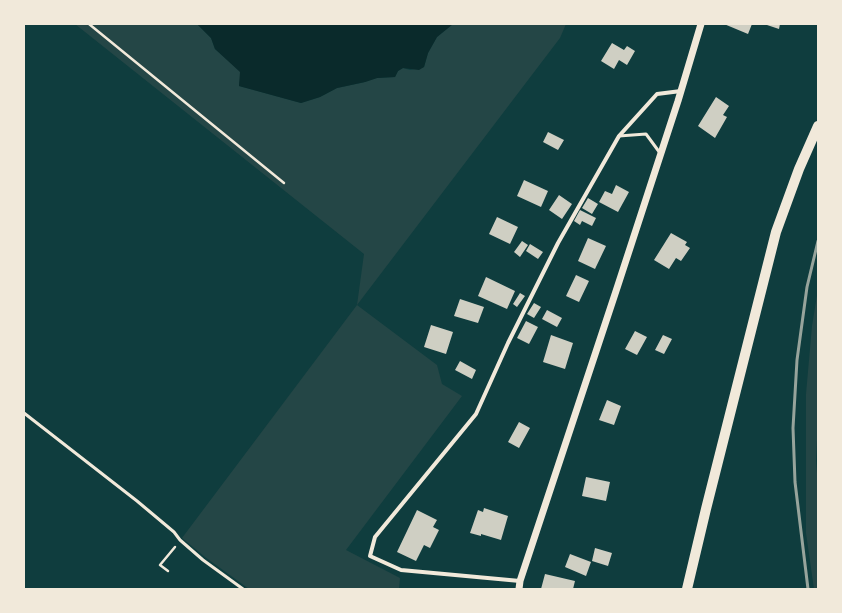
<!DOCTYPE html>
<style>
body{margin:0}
#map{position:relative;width:842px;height:613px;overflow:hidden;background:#0f3d3e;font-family:"Nunito Sans",sans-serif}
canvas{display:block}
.frame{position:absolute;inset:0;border:25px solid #f1e9da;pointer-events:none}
</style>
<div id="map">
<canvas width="842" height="613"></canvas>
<div class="frame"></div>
</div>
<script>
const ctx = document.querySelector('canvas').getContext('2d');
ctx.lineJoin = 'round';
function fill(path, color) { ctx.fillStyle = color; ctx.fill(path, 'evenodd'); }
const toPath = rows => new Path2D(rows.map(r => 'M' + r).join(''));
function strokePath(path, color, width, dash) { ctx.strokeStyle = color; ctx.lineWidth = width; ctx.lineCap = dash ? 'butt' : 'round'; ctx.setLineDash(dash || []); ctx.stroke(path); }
fill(toPath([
 [75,24,197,24,211,38,215,49,241,72,239,86,301,103,320,97,337,88,365,82,377,78,395,77,398,71,403,68,410,70,424,67,428,53,437,37,453,24,566,24,560,38,357,305,437,365,442,384,462,396,346,550,400,578,399,589,249,589,205,557,182,538,357,305,364,254],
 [818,289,818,420,816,461,818,484,818,589,814,589,806,533,806,394,812,326]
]), '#244646');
fill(toPath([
 [197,24,453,24,437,37,428,53,424,67,419,70,403,68,398,71,395,77,377,78,365,82,337,88,320,97,301,103,239,86,240,72,215,49,211,38]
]), '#0a2a2b');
fill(toPath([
 [724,24,752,24,748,34],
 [764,24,780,24,779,29],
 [612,43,624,50,627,46,635,51,627,65,619,60,614,69,601,61],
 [716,97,729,106,723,115,727,117,715,138,698,126],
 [548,132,564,140,558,150,543,142],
 [524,180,548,191,541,207,517,196],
 [616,185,629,192,618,212,599,202,605,191,612,194],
 [559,195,572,204,562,219,549,210],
 [588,198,598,204,592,214,582,208],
 [580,210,596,218,592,226,582,221,580,225,574,221],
 [497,217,518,227,510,244,489,234],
 [671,233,687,242,685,245,690,248,681,261,676,258,669,269,654,260],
 [588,238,606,246,595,269,578,261],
 [522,241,528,245,520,257,514,252],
 [530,244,543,252,538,259,526,251],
 [576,275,589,281,579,302,566,296],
 [486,277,515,291,507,309,478,296],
 [520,293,525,296,517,307,513,304],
 [460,299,484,307,478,323,454,316],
 [534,303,541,307,534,318,527,314],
 [547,310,562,318,557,327,542,319],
 [526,321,538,327,529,344,517,338],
 [431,325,453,332,446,354,424,347],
 [635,331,647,337,637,355,625,349],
 [551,335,573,343,565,369,543,362],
 [663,335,672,339,664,354,655,350],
 [460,361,476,370,472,379,455,370],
 [607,400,621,406,614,425,599,420],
 [519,422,530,428,519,448,508,442],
 [586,477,610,482,606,501,582,496],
 [484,508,508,516,501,540,481,534,481,536,470,533,478,510,483,512],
 [417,510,437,520,433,527,439,530,430,548,424,545,416,561,397,552],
 [595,548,612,553,608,566,592,561],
 [570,554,591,562,586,576,565,567],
 [545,574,575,581,573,589,541,589]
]), '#cfcfc3');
strokePath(toPath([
 [89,24,284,183],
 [168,571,160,565,175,547]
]), '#f1e9da', 2.5);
strokePath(toPath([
 [619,136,646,134,660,153],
 [24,413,137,501,174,532,180,540,203,560,243,589]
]), '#f1e9da', 3);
strokePath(toPath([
 [520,581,401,570,370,556,375,537,476,414,508,343,558,243,619,136,657,94,681,91]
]), '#f1e9da', 4);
strokePath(toPath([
 [519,589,520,581,618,285,678,101,701,24]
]), '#f1e9da', 7);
strokePath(toPath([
 [687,589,706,509,776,232,799,169,818,126]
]), '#f1e9da', 10);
strokePath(toPath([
 [808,589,795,482,793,428,797,360,807,287,818,241]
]), '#97a49c', 3);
</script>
